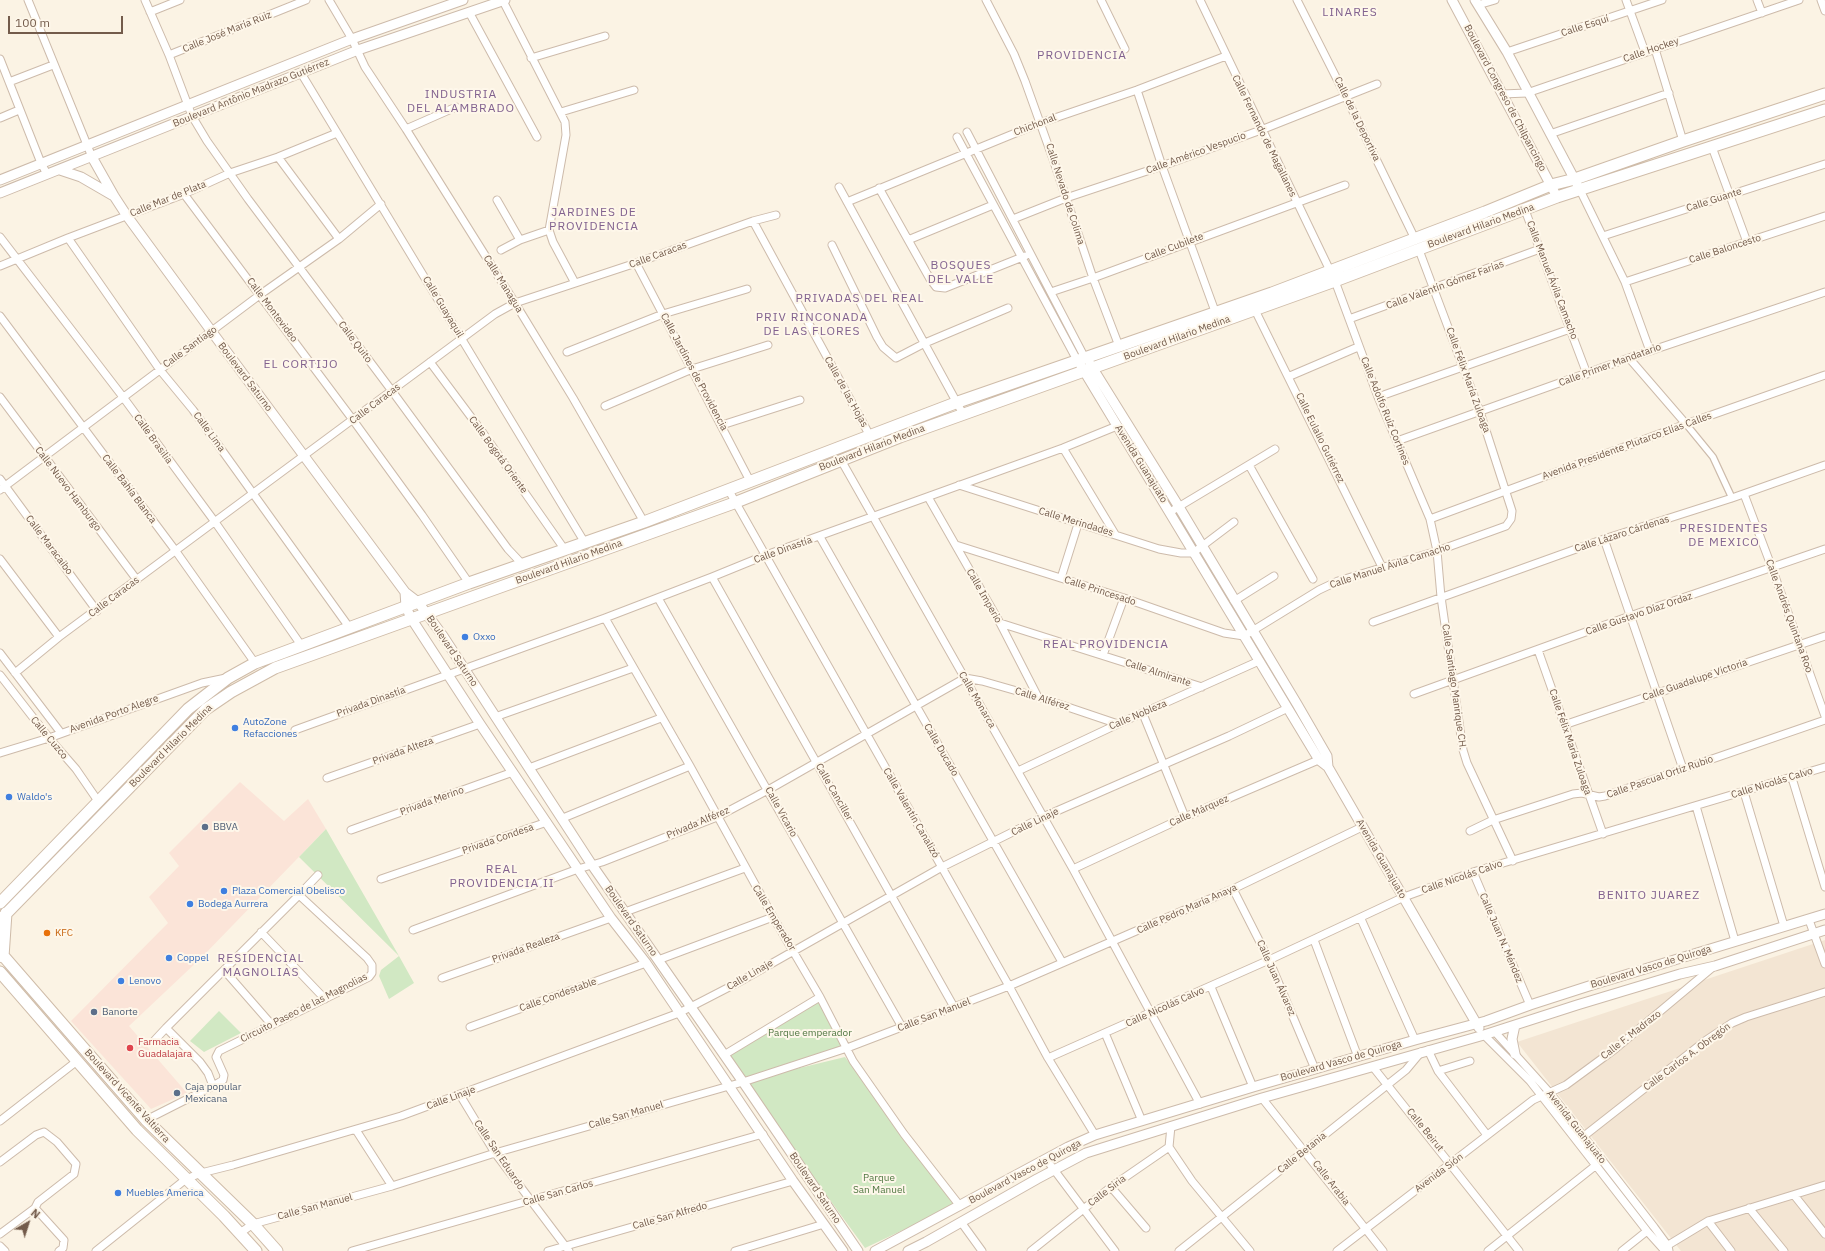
<!DOCTYPE html>
<meta charset="utf-8">
<style>
body{margin:0}
#map{position:relative;width:1825px;height:1251px;overflow:hidden;background:#fbf3e4;font-family:"IBM Plex Sans",sans-serif}
canvas{display:block}
.north{position:absolute;left:8px;top:1203px;width:40px;height:40px;-webkit-text-stroke:3px #fef7ea;paint-order:stroke;rotate:39deg;font-size:11px;font-weight:700;line-height:16px;text-align:center;color:#735b4b}
.north::after{content:'';display:block;margin:auto;width:14px;height:18px;background:#735b4b;clip-path:polygon(50% 0,100% 100%,50% 72%,0 100%)}
.scale{position:absolute;left:8px;top:16px;width:115px;height:18px;box-sizing:border-box;border:2px solid #735b4b;border-top:0;padding-left:5px;font-size:12px;line-height:14px;white-space:nowrap;color:#735b4b;-webkit-text-stroke:3px #fef7ea;paint-order:stroke}
</style>
<div id="map">
<canvas width="1825" height="1251"></canvas>
<div class="north">N</div>
<div class="scale">100 m</div>
</div>
<script>
const ctx = document.querySelector('canvas').getContext('2d');
ctx.lineJoin = 'round';
function fill(path, color) { ctx.fillStyle = color; ctx.fill(path, 'evenodd'); }
const toPath = rows => new Path2D(rows.map(r => 'M' + r).join(''));
function strokePath(path, color, width, dash) { ctx.strokeStyle = color; ctx.lineWidth = width; ctx.lineCap = dash ? 'butt' : 'round'; ctx.setLineDash(dash || []); ctx.stroke(path); }
function write(font, color, halo, rows, align = 'center') {
  ctx.font = font + ' "IBM Plex Sans",sans-serif'; ctx.lineWidth = 4; ctx.setLineDash([]); ctx.textBaseline = 'middle'; ctx.strokeStyle = halo; ctx.fillStyle = color; for (const [text, x, y, turn = 0] of rows) {
    ctx.save(); ctx.translate(x, y); ctx.rotate((+turn || 0) * Math.PI / 180); ctx.textAlign = isNaN(turn) ? turn : align; if (halo) ctx.strokeText(text, 0, 0); ctx.fillText(text, 0, 0); ctx.restore();
  }
}
fill(toPath([
 [1825,940,1825,1251,1681,1251,1517,1042]
]), '#f3e5d3');
fill(toPath([
 [240,782,284,821,308,799,326,829,201,958,129,1026,187,1093,151,1109,71,1021,168,923,149,897,179,866,169,853]
]), '#fbe4d8');
fill(toPath([
 [326,829,399,956,414,983,389,999,379,976,381,970,399,956,299,857],
 [820,997,847,1048,750,1080,845,1057,956,1205,865,1248,724,1055],
 [219,1011,241,1033,204,1052,190,1041]
]), '#d1e8c3');
const pedestrian = toPath([
 [1686,424,1713,457,1732,498]
]);
const minor = toPath([
 [28,0,92,157],
 [145,0,169,55,192,116,207,141,248,199,392,391,508,549,523,565],
 [329,0,352,39,365,67,406,129,515,303,573,398,644,522],
 [986,0,1014,54,1025,81,1053,159,1093,278,1119,346],
 [1101,0,1125,49],
 [1200,0,1335,281,1378,397,1430,519,1437,551,1441,597,1463,750,1467,763,1513,861],
 [1297,0,1346,97,1415,239],
 [1626,0,1645,52],
 [1757,0,1762,13],
 [1821,0,1825,11],
 [503,1,565,122,566,135,549,230,553,242,575,283],
 [1478,5,1495,0],
 [150,12,180,0],
 [469,12,537,137],
 [1655,49,1683,141],
 [1507,52,1662,0],
 [169,55,306,0],
 [531,58,605,36],
 [0,59,41,163,47,174],
 [301,73,585,543],
 [9,82,53,65],
 [1137,90,1162,166,1216,314],
 [1502,94,1527,93,1799,0],
 [561,112,634,90],
 [0,118,19,110],
 [406,129,456,107],
 [967,132,1085,358],
 [1550,134,1669,93],
 [957,137,1077,360],
 [1712,147,1747,242],
 [278,157,339,239],
 [839,187,963,414],
 [879,188,930,279,936,287,945,288,1025,256],
 [1580,190,1625,282,1650,351],
 [184,194,353,420,422,515,469,583],
 [497,200,520,240],
 [847,202,1040,123,1137,90,1226,56],
 [1525,210,1587,374],
 [1013,219,1066,198,1162,166,1261,130,1377,84],
 [753,221,870,436],
 [1603,236,1825,164],
 [0,237,123,397,215,522,301,645],
 [68,238,160,370,193,410,349,627],
 [908,240,993,205],
 [832,245,877,337,883,347,896,358,925,343,1008,308],
 [501,250,520,240,549,230],
 [636,263,750,481],
 [0,266,68,238,184,194,230,173,278,157,337,133],
 [1625,282,1825,216],
 [1051,292,1093,278,1345,185],
 [1255,310,1382,567],
 [0,316,175,550,255,663],
 [1349,319,1540,249],
 [567,352,663,314,747,289],
 [1629,358,1686,424],
 [430,362,483,433,565,550],
 [1290,376,1358,347],
 [0,397,137,580],
 [1378,397,1570,329],
 [605,406,692,369,768,345],
 [722,425,800,400],
 [1397,441,1629,358,1825,292],
 [1063,448,1115,534],
 [841,460,1073,869,1200,1104],
 [1249,465,1313,579],
 [0,479,97,611],
 [959,485,1159,549,1181,553,1193,553,1234,522],
 [728,489,1009,986,1048,1058,1095,1135],
 [0,490,261,294,339,239,381,204],
 [1744,494,1772,568,1825,716],
 [928,497,1000,623,1038,697],
 [1170,512,1275,449],
 [1430,519,1686,424,1825,375],
 [820,537,1062,962],
 [1604,539,1683,769],
 [956,545,1124,598,1224,633,1244,636,1319,590,1338,581,1437,551,1506,526,1511,519,1512,511,1480,412,1419,250],
 [0,559,59,637],
 [712,577,954,1007],
 [1061,578,1078,524],
 [658,598,902,1027],
 [1234,601,1274,576],
 [605,618,690,766,773,917,820,997,853,1061,904,1134,960,1206],
 [1373,622,1604,539,1732,498,1825,465],
 [1000,623,1202,687],
 [1538,650,1603,834],
 [0,653,61,733],
 [1103,655,1124,598],
 [15,673,59,637,495,314,515,303,636,263,753,221,776,215],
 [0,675,49,738,76,769,98,801],
 [1414,694,1630,616,1825,549],
 [1143,714,1185,817],
 [495,717,633,668],
 [1564,725,1825,636],
 [295,730,605,618,712,577,766,555,1063,448,1117,426],
 [0,753,49,738,202,683,226,678],
 [529,768,661,718],
 [1018,771,1118,724,1259,661],
 [327,778,480,724],
 [1792,778,1825,887],
 [1744,792,1784,926],
 [1696,806,1735,941],
 [563,818,690,766],
 [351,830,513,772],
 [1470,831,1493,820,1573,794,1582,793,1599,797,1605,796,1825,720],
 [1073,869,1185,817,1323,758],
 [1473,872,1530,1005],
 [381,879,547,822],
 [1233,889,1269,960,1315,1069],
 [299,895,318,875],
 [625,912,745,868],
 [1361,919,1415,1040],
 [1809,920,1825,964],
 [413,930,578,869,602,862,717,817,768,790,965,678,982,681,1038,697,1118,724],
 [261,932,325,999],
 [1314,940,1358,1057],
 [658,960,773,917],
 [224,970,272,1025],
 [442,978,611,918],
 [1211,987,1253,1087],
 [470,1027,646,963],
 [1495,1032,1550,1093,1654,1227,1668,1246,1669,1251],
 [1105,1033,1142,1121],
 [1484,1035,1530,1081,1647,1231,1665,1251],
 [153,1042,166,1028],
 [1428,1050,1438,1071,1487,1135],
 [724,1055,820,997],
 [1048,1058,1269,960,1404,897,1473,872,1825,767],
 [1373,1067,1519,1251],
 [1438,1071,1470,1061],
 [460,1095,495,1153,569,1251],
 [1262,1098,1383,1251],
 [146,1120,213,1086,223,1080,224,1075,216,1057,219,1051,369,977,372,973,372,965,367,958,299,895,166,1028,200,1062,208,1073,213,1086],
 [0,1121,77,1061],
 [356,1130,392,1186],
 [1584,1136,1705,1041,1732,1023,1746,1017,1825,992],
 [1169,1147,1192,1181,1250,1251],
 [1046,1159,1115,1251],
 [0,1162,36,1135,44,1132,57,1142,76,1164,74,1174,38,1202,35,1208,0,1234],
 [1111,1187,1146,1228],
 [1794,1195,1825,1234],
 [35,1208,64,1240,63,1248,59,1251],
 [1749,1208,1784,1251],
 [1708,1221,1731,1251],
 [961,1222,982,1251],
 [240,1233,253,1224,392,1186,495,1153,743,1082,847,1048,1009,986,1233,889,1362,827],
 [0,1246,5,1251],
 [1665,1247,1708,1221,1825,1185],
 [96,1251,186,1179,201,1173,233,1165,401,1116,679,1013,739,982,942,867,1043,817,1229,736,1288,708],
 [352,1251,763,1134],
 [548,1251,793,1181],
 [735,1251,824,1224],
 [1031,1251,1111,1187,1169,1147,1171,1126],
 [1179,1251,1406,1070,1421,1052],
 [1337,1251,1533,1100,1566,1085,1615,1049,1713,967],
 [1488,1251,1595,1166],
 [1622,1251,1647,1231]
]);
const tertiary = toPath([
 [1452,0,1557,197],
 [1475,0,1507,52,1577,184],
 [92,157,114,196,127,216,212,332,405,592,418,602,443,636,592,865,743,1082,858,1251],
 [60,170,81,177,112,195],
 [0,180,352,39,463,0],
 [0,193,358,50,505,0],
 [1090,364,1179,507,1297,704,1327,756,1328,767,1479,1028],
 [1081,366,1319,760,1328,767],
 [405,592,406,607,411,618,480,724,611,918,646,963,793,1181,843,1251],
 [1515,1054,1512,1039,1515,1025],
 [875,1251,1068,1147,1095,1135,1253,1087,1415,1040,1486,1021,1530,1005,1589,986,1825,914],
 [908,1251,926,1242,1037,1179,1086,1153,1262,1098,1484,1035,1577,1005,1680,974,1715,966,1825,930]
]);
const secondary = toPath([
 [0,903,188,709,228,678,255,663,469,583,644,522,958,402,1272,293,1485,212,1551,185,1575,179,1683,141,1825,94],
 [0,920,206,709,231,692,275,668,734,503,900,437,1335,281,1557,197,1825,110],
 [0,952,146,1120,253,1224,277,1251],
 [3,957,6,913],
 [0,972,137,1130,224,1216,256,1251]
]);
strokePath(pedestrian, '#cdbbab', 8);
strokePath(minor, '#cdbbab', 9);
strokePath(tertiary, '#cdbbab', 11);
strokePath(secondary, '#cfbca9', 13);
strokePath(pedestrian, '#fff', 5.5);
strokePath(minor, '#fff', 7);
strokePath(tertiary, '#fff', 9);
strokePath(secondary, '#fff', 11);
for (const [x, y, r, color] of [
 [465,637,4,"#3f7fe0"],
 [235,728,4,"#3f7fe0"],
 [9,797,4,"#3f7fe0"],
 [205,827,4,"#5c6f8a"],
 [224,891,4,"#3f7fe0"],
 [190,904,4,"#3f7fe0"],
 [47,933,4,"#e8710a"],
 [169,958,4,"#3f7fe0"],
 [121,981,4,"#3f7fe0"],
 [94,1012,4,"#5c6f8a"],
 [130,1048,4,"#e0444e"],
 [177,1093,4,"#5c6f8a"],
 [118,1193,4,"#3f7fe0"]
]) { const dot = new Path2D(); dot.arc(x, y, r, 0, 2 * Math.PI); ctx.fillStyle = color; ctx.fill(dot); strokePath(dot, '#fef7ea', 1.5); }
write('10px', '#735b4b', '#fef7ea', [
 ["Calle Esquí",1585,26,-18],
 ["Calle José María Ruiz",227,32,-22],
 ["Calle Hockey",1651,50,-19],
 ["Boulevard Antônio Madrazo Gutiérrez",251,93,-22],
 ["Boulevard Congreso de Chilpancingo",1505,98,62],
 ["Calle de la Deportiva",1357,119,64],
 ["Chichonal",1035,125,-21],
 ["Calle Fernando de Magallanes",1264,136,64],
 ["Calle Américo Vespucio",1196,153,-20],
 ["Calle Nevado de Colima",1065,194,72],
 ["Calle Mar de Plata",168,199,-22],
 ["Calle Guante",1714,200,-18],
 ["Boulevard Hilario Medina",1481,226,-20],
 ["Calle Cubilete",1174,247,-21],
 ["Calle Baloncesto",1725,249,-18],
 ["Calle Caracas",658,255,-20],
 ["Calle Manuel Ávila Camacho",1552,280,69],
 ["Calle Managua",503,284,58],
 ["Calle Valentín Gómez Farías",1445,285,-20],
 ["Calle Guayaquil",443,307,59],
 ["Calle Montevideo",272,310,53],
 ["Boulevard Hilario Medina",1177,338,-20],
 ["Calle Quito",355,342,53],
 ["Calle Santiago",190,347,-36],
 ["Calle Primer Mandatario",1610,365,-20],
 ["Calle Jardines de Providencia",694,372,62],
 ["Boulevard Saturno",245,377,53],
 ["Calle Félix María Zuloaga",1468,380,70],
 ["Calle de las Hojas",846,392,61],
 ["Calle Caracas",375,404,-37],
 ["Calle Adolfo Ruíz Cortines",1385,411,68],
 ["Calle Lima",209,432,54],
 ["Calle Eulalio Gutiérrez",1320,438,64],
 ["Calle Brasilia",153,439,54],
 ["Avenida Presidente Plutarco Elías Calles",1627,446,-20],
 ["Boulevard Hilario Medina",872,448,-21],
 ["Calle Bogotá Oriente",498,455,54],
 ["Avenida Guanajuato",1141,464,58],
 ["Calle Nuevo Hamburgo",68,489,53],
 ["Calle Bahía Blanca",129,489,53],
 ["Calle Merindades",1076,522,17],
 ["Calle Lázaro Cárdenas",1622,534,-18],
 ["Calle Maracaibo",49,545,53],
 ["Calle Dinastía",783,550,-20],
 ["Boulevard Hilario Medina",569,562,-20],
 ["Calle Manuel Ávila Camacho",1390,566,-18],
 ["Calle Princesado",1100,591,18],
 ["Calle Imperio",984,596,60],
 ["Calle Caracas",114,597,-37],
 ["Calle Gustavo Díaz Ordaz",1639,614,-19],
 ["Calle Andrés Quintana Roo",1789,616,70],
 ["Boulevard Saturno",452,651,56],
 ["Calle Almirante",1158,673,18],
 ["Calle Guadalupe Victoria",1695,680,-19],
 ["Calle Santiago Manrique CH.",1454,687,82],
 ["Calle Alférez",1042,699,17],
 ["Calle Monarca",977,700,60],
 ["Privada Dinastía",371,702,-20],
 ["Avenida Porto Alegre",114,714,-20],
 ["Calle Nobleza",1138,715,-23],
 ["Calle Cuzco",49,738,50],
 ["Calle Félix María Zuloaga",1570,742,71],
 ["Boulevard Hilario Medina",171,746,-45],
 ["Calle Ducado",941,750,60],
 ["Privada Alteza",403,751,-20],
 ["Calle Pascual Ortiz Rubio",1660,777,-19],
 ["Calle Nicolás Calvo",1772,783,-17],
 ["Calle Canciller",834,792,60],
 ["Privada Merino",432,801,-20],
 ["Calle Márquez",1199,811,-24],
 ["Calle Vicario",781,812,61],
 ["Calle Valentín Canalizó",911,813,60],
 ["Calle Linaje",1035,822,-26],
 ["Privada Alférez",698,823,-23],
 ["Privada Condesa",498,839,-19],
 ["Avenida Guanajuato",1381,859,60],
 ["Calle Nicolás Calvo",1462,877,-19],
 ["Calle Pedro María Anaya",1187,909,-24],
 ["Calle Emperador",774,918,59],
 ["Boulevard Saturno",631,921,55],
 ["Calle Juan N. Méndez",1501,938,67],
 ["Privada Realeza",526,948,-20],
 ["Boulevard Vasco de Quiroga",1651,967,-17],
 ["Calle Linaje",750,975,-30],
 ["Calle Juan Álvarez",1276,978,66],
 ["Calle Condestable",558,995,-20],
 ["Calle Nicolás Calvo",1165,1007,-24],
 ["Circuito Paseo de las Magnolias",304,1008,-27],
 ["Calle San Manuel",934,1015,-21],
 ["Calle F. Madrazo",1631,1035,-38],
 ["Calle Carlos A. Obregón",1687,1057,-37],
 ["Boulevard Vasco de Quiroga",1341,1061,-16],
 ["Boulevard Vicente Valtierra",127,1096,48],
 ["Calle Linaje",451,1098,-20],
 ["Calle San Manuel",626,1115,-16],
 ["Avenida Guanajuato",1576,1127,52],
 ["Calle Beirut",1425,1130,51],
 ["Calle Betania",1302,1153,-39],
 ["Calle San Eduardo",499,1155,56],
 ["Boulevard Vasco de Quiroga",1025,1172,-28],
 ["Avenida Sión",1439,1173,-37],
 ["Calle Arabia",1331,1183,52],
 ["Boulevard Saturno",815,1188,56],
 ["Calle Siria",1107,1191,-37],
 ["Calle San Carlos",558,1193,-16],
 ["Calle San Manuel",315,1207,-15],
 ["Calle San Alfredo",670,1216,-16]
]);
write('10px', '#366cbe', '#fef7ea', [
 ["Oxxo",473,637],
 ["AutoZone",243,722],
 ["Refacciones",243,734],
 ["Waldo's",17,797],
 ["Plaza Comercial Obelisco",232,891],
 ["Bodega Aurrera",198,904],
 ["Coppel",177,958],
 ["Lenovo",129,981],
 ["Muebles America",126,1193]
], 'left');
write('10px', '#4e5e75', '#fef7ea', [
 ["BBVA",213,827],
 ["Banorte",102,1012],
 ["Caja popular",185,1087],
 ["Mexicana",185,1099]
], 'left');
write('10px', '#c56008', '#fef7ea', [
 ["KFC",55,933]
], 'left');
write('10px', '#517843', '#fef7ea', [
 ["Parque emperador",810,1033],
 ["Parque",879,1178],
 ["San Manuel",879,1190]
]);
write('10px', '#be3a42', '#fef7ea', [
 ["Farmacia",138,1042],
 ["Guadalajara",138,1054]
], 'left');
ctx.letterSpacing = '1px';
write('12px', '#82628f', '#fef7ea', [
 ["LINARES",1350,13],
 ["PROVIDENCIA",1082,56],
 ["INDUSTRIA",461,95],
 ["DEL ALAMBRADO",461,109],
 ["JARDINES DE",594,213],
 ["PROVIDENCIA",594,227],
 ["BOSQUES",961,266],
 ["DEL VALLE",961,280],
 ["PRIVADAS DEL REAL",860,299],
 ["PRIV RINCONADA",812,318],
 ["DE LAS FLORES",812,332],
 ["EL CORTIJO",301,365],
 ["PRESIDENTES",1724,529],
 ["DE MEXICO",1724,543],
 ["REAL PROVIDENCIA",1106,645],
 ["REAL",502,870],
 ["PROVIDENCIA II",502,884],
 ["BENITO JUAREZ",1649,896],
 ["RESIDENCIAL",261,959],
 ["MAGNOLIAS",261,973]
]);
ctx.letterSpacing = '0px';
</script>
